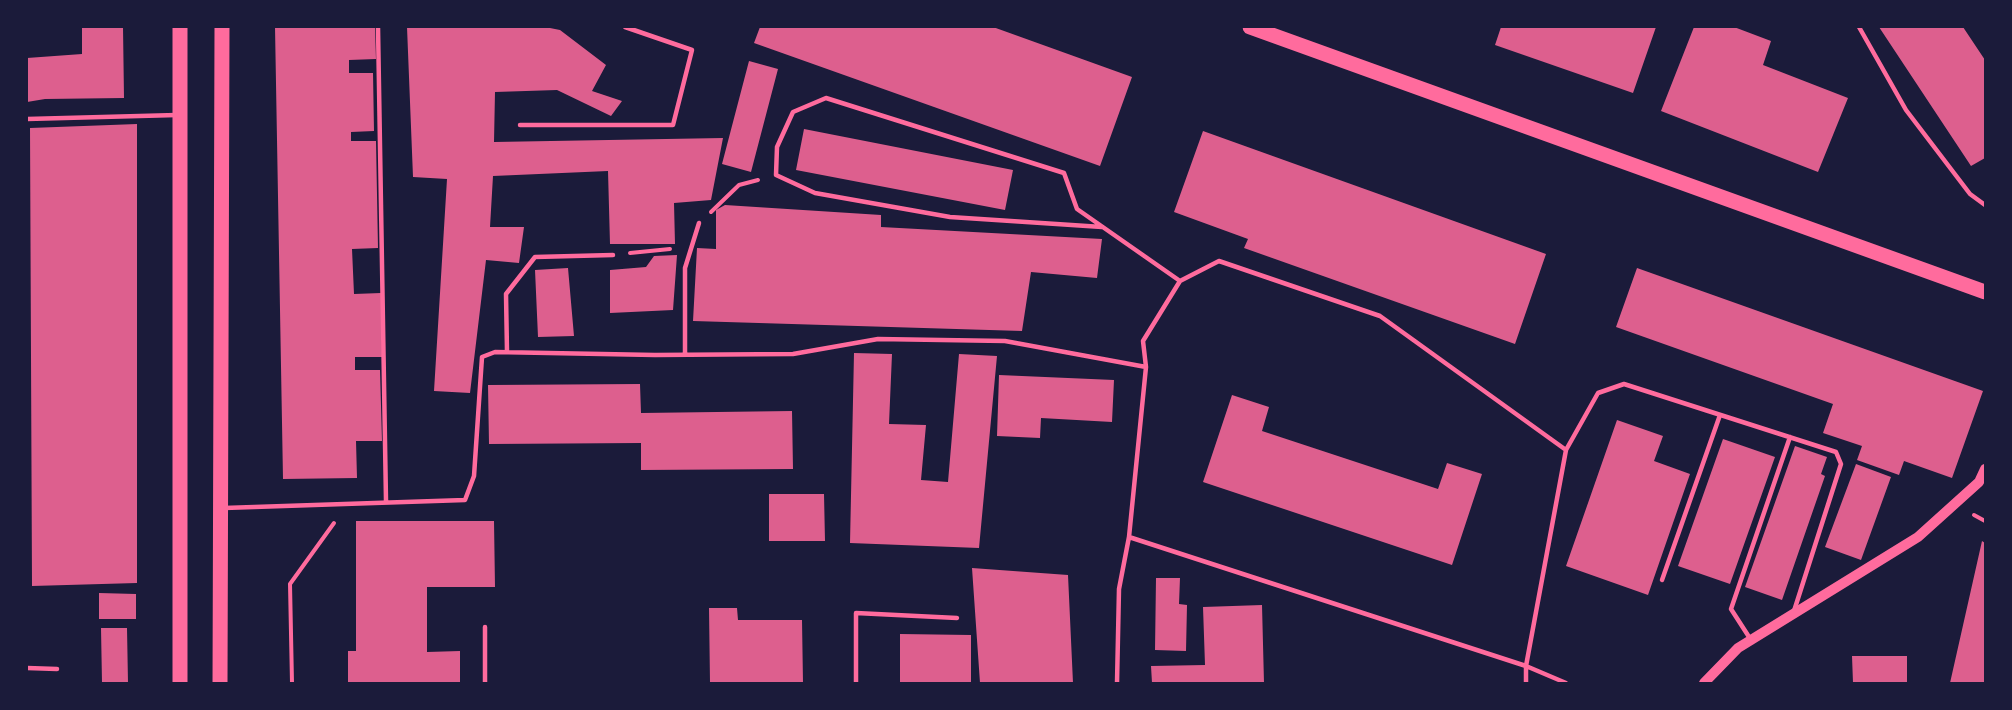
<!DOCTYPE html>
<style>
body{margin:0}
#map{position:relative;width:2012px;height:710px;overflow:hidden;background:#1b1b3a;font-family:Quicksand,sans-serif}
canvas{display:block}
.frame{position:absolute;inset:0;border:28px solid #1b1b3a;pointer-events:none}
</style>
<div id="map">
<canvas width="2012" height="710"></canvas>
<div class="frame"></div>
</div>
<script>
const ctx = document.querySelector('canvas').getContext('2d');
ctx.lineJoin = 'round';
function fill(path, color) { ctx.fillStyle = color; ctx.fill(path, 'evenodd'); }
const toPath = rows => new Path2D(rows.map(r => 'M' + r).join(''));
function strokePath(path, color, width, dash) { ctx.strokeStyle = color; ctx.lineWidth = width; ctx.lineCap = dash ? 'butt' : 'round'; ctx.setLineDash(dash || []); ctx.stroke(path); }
fill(toPath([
 [123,27,124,98,45,99,27,102,27,58,82,54,82,28],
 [275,27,375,27,376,59,349,60,349,73,373,73,374,131,351,132,351,141,376,141,378,248,352,249,354,294,381,293,382,357,355,357,355,370,380,370,382,441,356,441,357,478,283,479],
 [407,27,545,27,560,30,606,65,592,91,622,101,611,116,557,90,495,92,494,142,723,138,711,200,674,203,675,244,610,244,608,171,493,176,490,227,524,227,519,263,486,260,470,393,434,391,447,179,413,177],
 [760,27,993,27,1132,77,1100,166,754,43],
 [1501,27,1656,27,1633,93,1495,45],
 [1694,27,1734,27,1771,41,1763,65,1848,98,1818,172,1661,111],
 [1879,27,1963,27,1985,60,1985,158,1971,166],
 [749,61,778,69,751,172,722,164],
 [137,124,137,583,32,586,30,128],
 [804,129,1013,170,1005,210,796,170],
 [1203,131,1546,254,1515,344,1244,248,1248,239,1174,212],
 [725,205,881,215,881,227,1102,239,1097,278,1031,272,1022,331,693,321,697,248,716,249,716,210],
 [677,255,673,310,610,313,610,270,646,267,654,256],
 [568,268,574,336,538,337,535,270],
 [1637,268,1983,391,1952,478,1904,461,1899,475,1857,460,1862,446,1823,433,1833,404,1616,327],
 [854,353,892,354,889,424,926,425,921,480,948,482,959,354,997,356,979,548,850,543],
 [999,375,1114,380,1112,422,1041,418,1040,438,997,436],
 [640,384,641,413,792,411,793,469,641,470,641,443,489,444,488,385],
 [1232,395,1269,407,1262,431,1438,489,1447,463,1482,474,1452,565,1203,482],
 [1617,420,1663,436,1654,461,1690,474,1648,595,1566,566],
 [1723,439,1775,457,1730,584,1678,566],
 [1795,446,1827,457,1821,474,1825,476,1782,600,1745,587],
 [1856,464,1891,477,1861,560,1825,547],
 [769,494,824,494,825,541,769,541],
 [356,521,494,521,495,587,427,587,427,652,460,651,460,683,348,683,348,651,356,651],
 [1982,541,1985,543,1985,683,1950,683],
 [972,568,1068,575,1073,683,980,683],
 [1156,578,1180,578,1179,604,1187,605,1186,651,1155,650],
 [99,593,136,594,136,619,99,619],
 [1262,605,1264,683,1152,683,1151,666,1205,665,1203,607],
 [709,608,737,608,738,620,802,620,803,683,710,683],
 [101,628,127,628,128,683,102,683],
 [900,634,971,635,971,683,900,683],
 [1852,656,1907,656,1907,683,1853,683]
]), '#dd5f8e');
strokePath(toPath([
 [711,212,739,185,758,180],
 [630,253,670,249],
 [1974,515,1985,521],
 [292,683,290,584,334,523]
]), '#ff6b9d', 4);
strokePath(toPath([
 [378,27,386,501],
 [1859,27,1906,110,1970,194,1985,205],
 [27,119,177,115],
 [520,125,673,125,692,50,625,27],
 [1102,227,950,217,815,193,776,175,777,147,793,112,826,98,1064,173,1077,209,1180,281],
 [507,352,506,294,535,257,613,255],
 [685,355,685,268,699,223],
 [224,508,465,500,474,476,482,357,495,352,655,355,793,354,878,339,1005,341,1146,367],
 [1129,537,1526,666,1566,683],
 [1662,580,1720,415],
 [485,627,485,683],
 [1751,640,1731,609,1790,437],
 [27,668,57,669],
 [856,683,856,613,957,618],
 [1117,683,1119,589,1129,537,1146,367,1143,341,1180,281,1219,261,1380,316,1566,450],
 [1526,683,1526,666,1566,450,1598,393,1624,384,1836,452,1841,464,1794,611]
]), '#ff6b9d', 4.5);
strokePath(toPath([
 [1704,683,1738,648,1918,537,1979,482,1985,469]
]), '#ff6b9d', 10);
strokePath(toPath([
 [180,27,180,683],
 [1250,27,1985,292],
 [220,683,222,27]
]), '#ff6b9d', 15);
</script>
